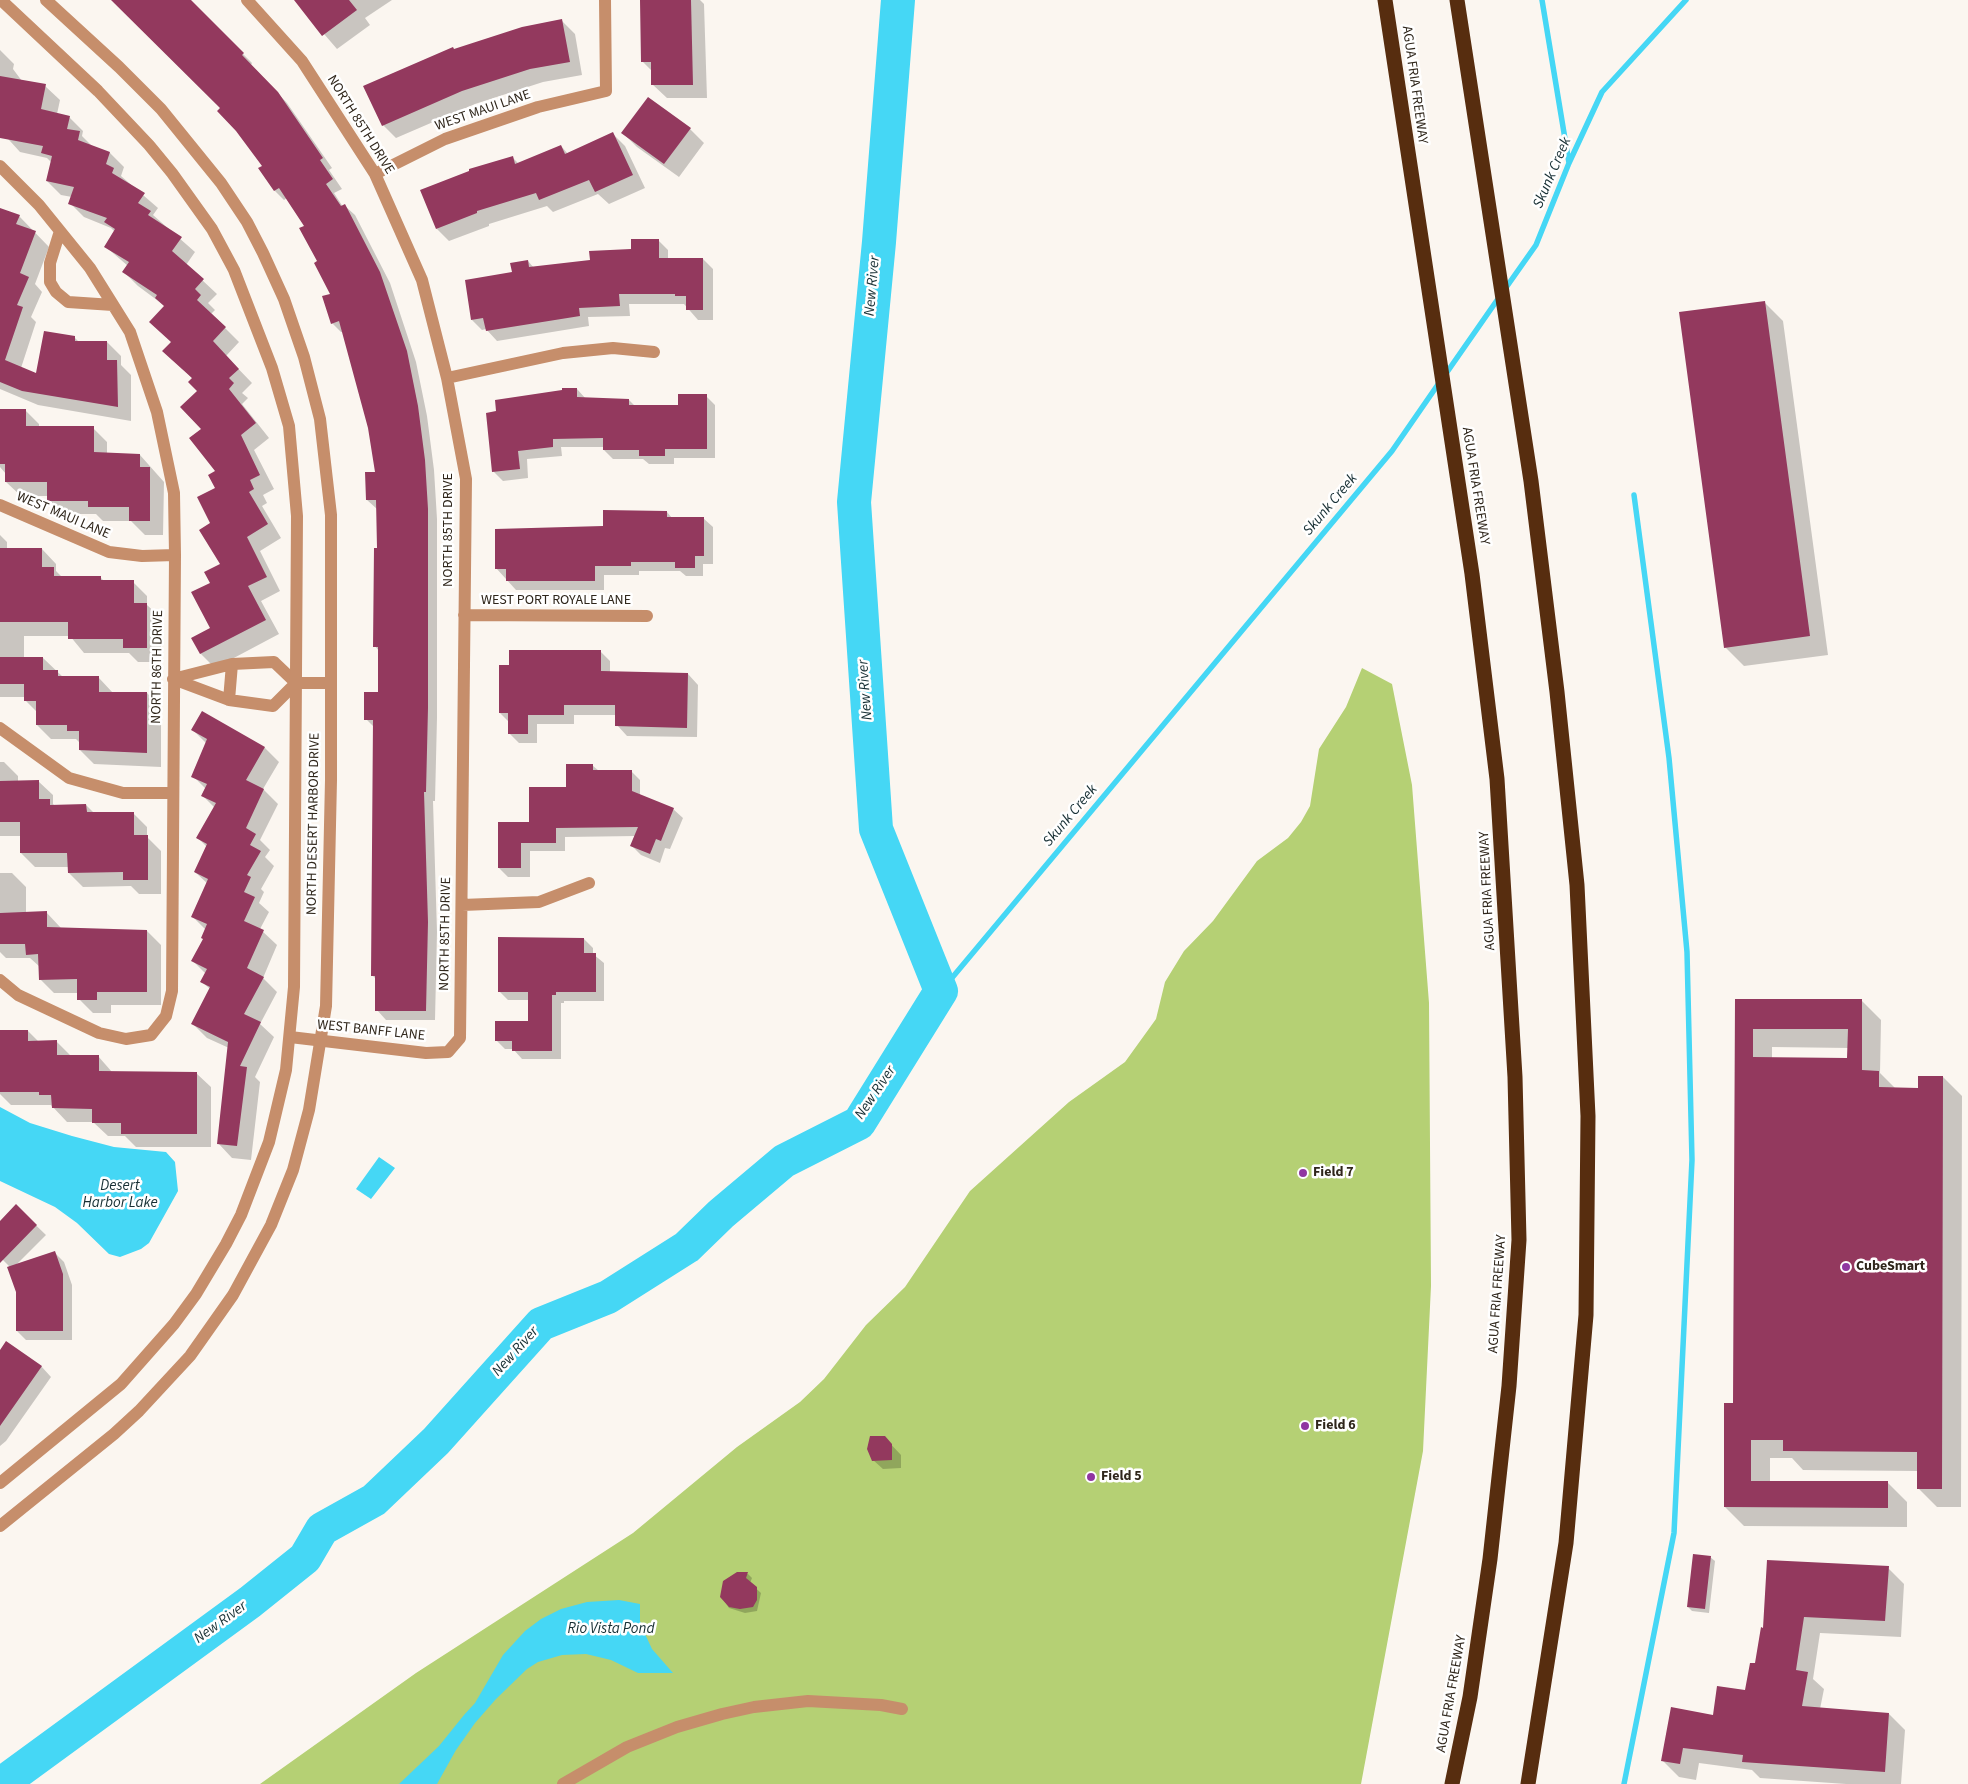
<!DOCTYPE html>
<style>
body{margin:0}
canvas{display:block;background:#fbf6f0}
</style>
<canvas width="1968" height="1784"></canvas>
<script>
const ctx = document.querySelector('canvas').getContext('2d');
ctx.lineJoin = 'round';
function fill(path, color) { ctx.fillStyle = color; ctx.fill(path, 'evenodd'); }
const toPath = rows => new Path2D(rows.map(r => 'M' + r).join(''));
function strokePath(path, color, width, dash) { ctx.strokeStyle = color; ctx.lineWidth = width; ctx.lineCap = dash ? 'butt' : 'round'; ctx.setLineDash(dash || []); ctx.stroke(path); }
function write(font, color, halo, rows, align = 'center') {
  ctx.font = font + ' "Source Sans 3",sans-serif'; ctx.lineWidth = 5; ctx.setLineDash([]); ctx.textBaseline = 'middle'; ctx.strokeStyle = halo; ctx.fillStyle = color; for (const [text, x, y, turn = 0] of rows) {
    ctx.save(); ctx.translate(x, y); ctx.rotate((+turn || 0) * Math.PI / 180); ctx.textAlign = isNaN(turn) ? turn : align; if (halo) ctx.strokeText(text, 0, 0); ctx.fillText(text, 0, 0); ctx.restore();
  }
}
fill(toPath([
 [1362,668,1392,684,1412,785,1429,1003,1431,1286,1423,1451,1361,1784,260,1784,416,1673,633,1533,737,1447,800,1402,824,1379,866,1325,905,1287,970,1191,1069,1102,1125,1062,1156,1019,1165,982,1184,951,1213,921,1257,861,1288,838,1301,822,1310,806,1319,749,1346,707]
]), '#b5d074');
fill(toPath([
 [0,1107,30,1123,72,1136,114,1147,166,1152,175,1162,178,1191,149,1243,141,1249,120,1257,109,1254,77,1223,55,1207,0,1181],
 [379,1157,395,1168,371,1199,356,1189],
 [619,1600,640,1604,640,1621,645,1634,652,1649,673,1673,638,1673,611,1660,586,1654,562,1655,538,1662,527,1669,496,1699,475,1723,456,1750,437,1784,399,1784,439,1746,464,1715,475,1703,503,1655,525,1631,541,1619,561,1609,587,1602]
]), '#45d7f5');
fill(toPath([
 [114,0,189,0,252,63,251,65,287,103,332,168,329,170,342,189,334,193,343,207,345,206,355,215,390,283,416,362,427,416,434,470,437,519,437,718,435,801,433,801,437,932,435,1020,386,1020,377,1010,377,980,373,976,374,727,366,719,379,693,379,651,375,646,378,549,377,509,367,500,377,473,370,428,343,332,341,332,332,323,332,294,306,226,287,198,284,200,275,191,264,166,221,108],
 [306,0,392,0,365,18,370,25,337,49,299,5],
 [642,0,700,0,704,4,707,98,667,98,652,84,652,71,642,61],
 [562,21,575,34,582,75,543,82,475,104,396,138,383,125,454,50],
 [0,50,14,64,13,69,22,81,45,86,60,100,57,114,69,117,83,131,82,136,93,147,110,153,124,167,121,176,158,208,153,215,195,252,186,265,217,294,208,303,215,310,211,314,239,342,226,356,252,383,242,393,248,398,242,404,269,438,254,450,274,489,263,495,267,503,262,506,281,538,260,551,280,591,261,601,279,634,215,668,201,654,193,638,211,629,212,584,222,565,211,523,217,471,203,429,199,391,193,379,164,351,172,343,165,306,138,286,124,272,128,266,106,247,115,232,111,228,84,217,70,203,72,197,61,195,47,181,51,162,47,158,20,152,0,130],
 [690,129,704,143,679,177,637,147,623,133],
 [613,134,625,146,645,188,609,204,598,194,553,212,547,206,489,224,489,226,449,241,437,229,471,172,512,157,519,164,561,146,568,154],
 [0,209,19,216,49,247,35,284,42,292,31,317,36,322,21,368,37,375,75,338,79,342,107,342,121,356,121,365,131,375,131,421,38,405,0,389],
 [658,240,668,250,668,259,703,259,713,269,713,320,698,320,684,304,629,304,630,316,588,317,589,326,497,341,486,329,482,330,472,320,513,273,528,261,534,268,591,261,632,251],
 [1764,302,1783,321,1828,655,1744,666,1725,647],
 [577,389,586,399,629,400,635,406,680,406,706,396,715,405,715,458,674,458,674,464,649,464,643,459,613,459,604,450,604,447,561,447,562,456,527,459,528,478,503,481,493,471],
 [0,410,25,410,39,424,39,428,93,428,107,442,107,454,140,455,164,482,163,535,145,535,131,521,103,521,96,514,63,514,49,500,49,496,21,496,6,482,6,474,0,467],
 [667,512,672,518,703,518,713,527,713,564,703,564,703,576,686,576,680,571,639,571,639,575,604,575,604,590,516,590,496,568,604,527],
 [0,535,7,542,7,549,42,549,56,564,56,571,62,577,100,577,105,582,133,582,147,596,147,605,161,618,161,662,138,662,129,653,84,653,70,636,24,636,24,658,43,658,64,678,99,678,113,693,147,693,161,707,161,767,94,764,80,750,80,743,76,739,51,739,37,725,37,712,25,700,25,697,0,697],
 [600,651,610,661,610,672,688,674,698,685,697,737,627,736,617,725,617,715,574,715,574,724,537,724,537,743,519,743,509,733,509,722,500,713],
 [202,713,265,748,279,762,263,789,278,804,260,840,270,850,265,857,274,866,261,889,264,892,259,903,269,912,260,929,277,945,263,978,277,992,260,1024,274,1037,255,1077,260,1082,251,1160,232,1158,218,1143,229,1048,207,1038,193,1024,210,989,202,982,206,974,193,961,204,939,206,930,193,917,208,884,195,872,207,847,198,838,215,808,203,796,206,789,193,776,207,744,193,730],
 [0,762,4,762,18,776,18,782,38,781,53,795,53,804,55,806,86,805,94,813,133,813,147,827,147,837,161,851,161,894,139,894,131,886,83,887,69,873,69,867,35,867,21,853,21,836,0,836],
 [592,765,599,771,631,771,640,780,640,796,673,809,683,818,670,849,665,848,660,863,641,855,632,846,636,836,565,837,565,851,530,851,530,877,508,877,499,868,530,824],
 [0,873,12,873,26,887,26,913,46,912,61,928,147,931,161,945,161,1005,111,1005,111,1013,93,1013,79,999,79,993,54,993,40,979,40,967,30,958,6,958,0,952],
 [584,939,593,948,593,954,604,963,604,1001,564,1001,564,1003,561,1003,561,1059,522,1059,513,1049,505,1049,496,1040,529,1022,529,1000,508,1000,499,991],
 [1736,1000,1862,1001,1881,1020,1880,1073,1896,1089,1920,1089,1943,1077,1962,1096,1961,1507,1937,1507,1918,1488,1918,1471,1803,1470,1792,1458,1770,1458,1770,1482,1888,1483,1907,1502,1907,1527,1744,1526,1725,1507,1734,1404],
 [1772,1047,1849,1048,1849,1059,1772,1058],
 [0,1027,0,1031,28,1031,39,1042,56,1041,71,1056,98,1056,112,1072,196,1073,211,1087,211,1147,136,1147,125,1136,108,1136,93,1122,67,1122,51,1105,11,1105,0,1094],
 [16,1206,46,1235,16,1265,55,1253,64,1262,72,1285,72,1340,26,1340,17,1331,17,1292,9,1266,0,1257,0,1222],
 [0,1352,41,1366,51,1377,6,1441,0,1446],
 [884,1437,901,1455,901,1468,883,1469,873,1460],
 [1710,1557,1715,1561,1709,1613,1692,1611,1688,1607],
 [1888,1568,1904,1584,1901,1637,1820,1633,1813,1679,1824,1689,1820,1709,1889,1714,1905,1730,1901,1784,1846,1784,1760,1778,1752,1770,1699,1763,1696,1780,1679,1777,1662,1760,1746,1691,1756,1665,1765,1629],
 [737,1573,748,1574,752,1578,750,1583,761,1593,757,1611,745,1613,729,1608,721,1596,724,1582]
]), '#0003');
strokePath(toPath([
 [1542,0,1569,163],
 [1505,289,1536,245,1569,163,1602,92,1686,0],
 [1445,375,1500,296],
 [941,991,1392,451,1439,383],
 [1624,1784,1674,1533,1692,1160,1687,952,1669,758,1634,495]
]), '#45d7f5', 5.5);
strokePath(toPath([
 [1,1784,250,1602,305,1558,322,1529,374,1500,436,1441,541,1324,608,1297,687,1247,721,1214,784,1161,859,1123,941,991,876,829,854,502,879,242,898,0]
]), '#45d7f5', 34);
fill(toPath([
 [111,0,191,0,244,53,242,55,278,92,323,158,320,160,333,179,326,184,341,206,345,204,380,272,407,351,418,406,425,460,428,509,428,708,426,792,424,792,428,922,426,1011,375,1011,375,976,371,976,373,720,364,720,364,692,378,692,378,647,373,647,374,548,377,548,376,500,366,500,365,472,375,472,368,428,339,321,331,324,322,296,330,294,314,263,317,261,299,228,304,226,279,188,274,191,258,168,262,166,236,131,217,111,220,108],
 [294,0,349,0,357,10,322,36],
 [640,0,691,0,693,85,651,85,651,62,641,62],
 [562,19,570,62,530,69,462,91,382,126,363,86,453,47,454,49,522,27],
 [0,76,46,84,41,109,70,116,67,129,80,131,78,140,110,152,106,164,114,168,112,173,145,193,138,203,151,211,148,215,182,237,172,251,204,279,195,289,201,295,197,300,226,327,213,341,239,369,229,378,234,383,229,389,256,423,241,435,260,475,250,480,254,489,249,492,268,524,247,537,267,577,248,586,266,620,200,654,191,638,210,628,191,592,210,583,204,572,220,564,199,530,210,523,197,497,215,488,208,475,215,471,189,438,201,429,180,407,197,391,188,382,192,378,162,351,171,342,149,322,164,306,155,298,157,295,122,272,129,262,104,247,115,229,104,222,107,218,68,204,74,187,46,181,52,156,41,153,43,146,0,138],
 [648,97,691,128,664,164,621,133],
 [613,132,633,175,595,192,589,180,539,200,536,193,477,211,477,213,436,229,420,190,469,171,469,169,513,156,515,164,561,145,565,154],
 [0,208,20,215,16,224,36,231,20,273,29,277,17,305,23,307,5,360,36,373,44,331,75,336,75,341,107,341,107,360,117,360,118,407,22,391,0,382],
 [631,239,659,239,659,258,703,258,703,310,686,310,686,296,675,296,675,294,619,294,620,306,579,308,580,316,486,331,483,318,471,320,465,280,512,272,510,263,528,260,529,267,590,260,589,251,631,249],
 [1765,301,1810,636,1724,648,1679,312],
 [562,388,577,388,577,397,629,399,629,405,678,405,678,394,707,394,707,449,665,449,665,456,639,456,639,450,603,450,603,438,553,439,553,447,518,451,520,469,492,472,486,413,496,411,495,400,562,390],
 [0,409,26,409,26,426,94,426,94,452,140,454,140,467,150,467,150,521,129,521,129,507,88,507,88,501,47,501,47,482,5,482,5,464,0,464],
 [603,510,667,511,667,517,704,517,704,556,695,556,695,568,675,568,675,562,631,562,631,566,595,566,595,581,506,581,506,569,495,569,495,529,603,526],
 [0,548,42,548,42,567,54,567,54,576,101,576,101,580,134,580,134,603,147,603,147,648,123,648,123,639,68,639,68,622,0,622],
 [509,650,601,650,601,671,688,673,687,728,615,726,615,705,564,705,564,715,528,715,528,734,508,734,508,713,499,713,499,665,509,665],
 [0,657,43,657,43,670,58,670,58,676,99,676,99,692,147,692,147,753,79,750,79,731,67,731,67,725,36,725,36,701,24,701,24,684,0,684],
 [202,711,265,747,246,780,264,789,246,828,256,834,250,845,261,851,247,875,251,877,244,892,255,897,244,921,264,930,247,968,264,977,244,1014,261,1022,240,1066,247,1067,237,1146,217,1144,228,1042,191,1024,210,987,200,982,207,969,191,961,203,939,201,938,207,924,191,917,208,879,194,872,207,844,196,838,216,803,201,796,207,784,191,777,207,739,191,730],
 [566,764,593,764,593,770,632,770,632,791,674,808,661,841,656,839,650,854,630,846,638,827,556,828,556,843,521,843,521,868,498,868,498,822,529,822,529,787,566,787],
 [39,780,39,799,50,799,50,805,86,804,87,812,134,812,134,835,148,835,148,880,123,880,123,872,68,873,67,853,20,853,20,822,0,822,0,781],
 [47,911,47,927,147,930,147,992,97,992,97,1000,77,1000,77,979,39,980,38,954,26,955,25,944,0,944,0,913],
 [498,937,584,938,584,953,596,953,596,992,556,992,556,995,552,995,552,1051,512,1051,512,1041,495,1041,495,1021,528,1021,528,992,498,992],
 [1735,999,1862,999,1862,1070,1879,1071,1879,1087,1918,1088,1918,1076,1943,1076,1942,1489,1917,1489,1917,1452,1783,1451,1783,1440,1751,1440,1751,1481,1888,1481,1888,1508,1724,1507,1724,1403,1733,1403],
 [1753,1029,1848,1029,1847,1058,1753,1057],
 [0,1030,28,1030,28,1041,57,1040,57,1055,99,1055,99,1071,197,1072,197,1134,121,1134,121,1123,92,1123,92,1109,52,1108,51,1095,39,1095,39,1092,0,1092],
 [16,1204,37,1225,0,1263,0,1221],
 [55,1251,63,1274,63,1331,16,1331,16,1292,7,1267],
 [6,1341,42,1366,0,1426,0,1350],
 [870,1436,885,1436,892,1444,892,1460,872,1461,867,1449],
 [1693,1554,1711,1556,1705,1609,1687,1607],
 [1767,1560,1889,1566,1885,1621,1804,1617,1796,1670,1808,1672,1802,1706,1889,1713,1885,1772,1742,1762,1743,1755,1683,1748,1680,1764,1661,1761,1671,1707,1713,1715,1717,1686,1745,1690,1750,1663,1755,1663,1761,1627,1763,1628],
 [737,1572,748,1572,746,1578,757,1587,757,1600,753,1607,740,1609,729,1607,720,1597,723,1581]
]), '#93395e');
strokePath(toPath([
 [247,0,302,61,375,174,422,280,447,378,466,479,460,1038,448,1052,426,1053,290,1037],
 [0,166,39,205,90,268,130,332,157,412,174,493,175,555,172,991,166,1016,151,1035,126,1039,99,1033,18,995,0,980],
 [375,174,445,139,538,107,606,91,605,0],
 [60,231,50,263,50,282,56,292,68,302,113,305],
 [447,378,563,353,613,348,654,352],
 [0,505,109,552,142,556,175,555],
 [464,615,647,616],
 [274,662,296,683,273,706,229,700,173,679,232,664,274,662],
 [229,700,232,664],
 [0,728,69,778,123,793,172,793],
 [462,905,539,902,589,883],
 [563,1784,627,1747,677,1727,722,1714,754,1707,808,1701,881,1705,902,1709]
]), '#c68e6b', 12);
strokePath(toPath([
 [296,683,331,683],
 [0,1483,121,1384,174,1324,196,1294,226,1244,241,1215,269,1142,286,1070,294,987,297,516,289,426,272,368,234,270,212,229,172,173,149,145,98,91,1,0],
 [0,1526,114,1434,139,1411,190,1356,233,1295,271,1225,293,1170,309,1110,326,1006,331,780,331,515,320,419,304,357,284,299,263,253,247,222,221,183,161,109,119,67,46,0]
]), '#c68e6b', 12);
strokePath(toPath([
 [1385,0,1472,574,1497,779,1515,1077,1519,1240,1509,1386,1490,1559,1470,1697,1452,1784],
 [1457,0,1531,481,1557,692,1577,885,1588,1116,1586,1315,1566,1543,1528,1784]
]), '#572d0f', 15);
for (const [x, y, r, color] of [
 [1303,1173,5,"#9036a1"],
 [1846,1267,5,"#9036a1"],
 [1305,1426,5,"#9036a1"],
 [1091,1477,5,"#9036a1"]
]) { const dot = new Path2D(); dot.arc(x, y, r, 0, 2 * Math.PI); ctx.fillStyle = color; ctx.fill(dot); strokePath(dot, '#fff', 2); }
write('14px', '#2f261b', '#fff', [
 ["AGUA FRIA FREEWAY",1414,85,82],
 ["WEST MAUI LANE",483,111,-19],
 ["NORTH 85TH DRIVE",360,125,58],
 ["AGUA FRIA FREEWAY",1475,486,81],
 ["WEST MAUI LANE",63,516,23],
 ["NORTH 85TH DRIVE",449,530,-90],
 ["WEST PORT ROYALE LANE",556,601],
 ["NORTH 86TH DRIVE",158,667,-89],
 ["NORTH DESERT HARBOR DRIVE",314,824,-89],
 ["AGUA FRIA FREEWAY",1488,891,-93],
 ["NORTH 85TH DRIVE",446,934,-89],
 ["WEST BANFF LANE",371,1031,6],
 ["AGUA FRIA FREEWAY",1498,1294,-86],
 ["AGUA FRIA FREEWAY",1452,1694,-80]
]);
write('bold 14px', '#2f261b', '#fff', [
 ["Field 7",1313,1173],
 ["CubeSmart",1856,1267],
 ["Field 6",1315,1426],
 ["Field 5",1101,1477]
], 'left');
write('italic 15px', '#172f34', '#fff', [
 ["Skunk Creek",1553,173,-67],
 ["New River",873,286,-85],
 ["Skunk Creek",1331,505,-50],
 ["New River",866,690,-94],
 ["Skunk Creek",1071,816,-50],
 ["New River",876,1093,-56],
 ["Desert",120,1187],
 ["Harbor Lake",120,1204],
 ["New River",516,1352,-48],
 ["New River",221,1623,-36],
 ["Rio Vista Pond",611,1630]
]);
</script>
